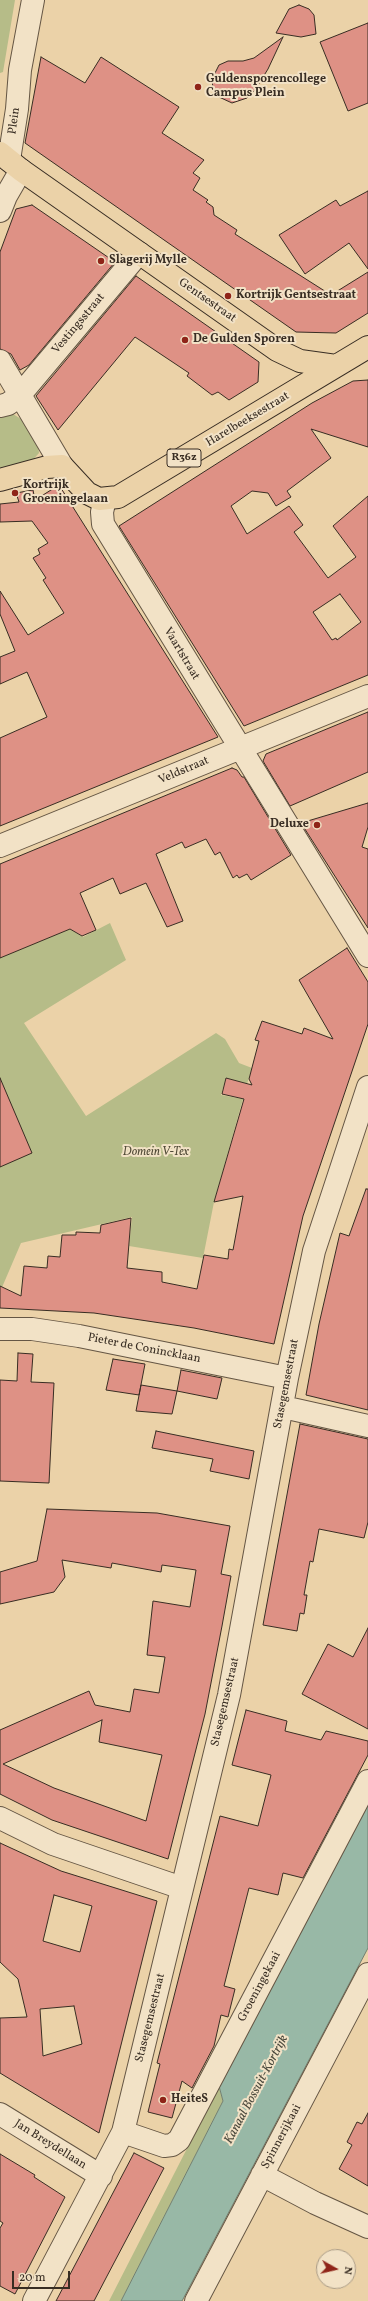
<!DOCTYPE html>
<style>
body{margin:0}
#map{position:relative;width:368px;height:2301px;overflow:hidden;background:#ebd2a8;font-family:Vollkorn,serif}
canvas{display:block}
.north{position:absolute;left:316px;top:2249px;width:40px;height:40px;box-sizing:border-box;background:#f2e2c6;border:1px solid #a89a85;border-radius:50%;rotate:98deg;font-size:11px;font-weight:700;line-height:16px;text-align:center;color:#382d23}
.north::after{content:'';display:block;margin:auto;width:14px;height:18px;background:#8f2418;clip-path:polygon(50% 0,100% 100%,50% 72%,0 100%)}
.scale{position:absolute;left:12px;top:2271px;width:58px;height:18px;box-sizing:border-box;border:2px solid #382d23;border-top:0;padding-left:5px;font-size:12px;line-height:14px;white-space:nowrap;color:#382d23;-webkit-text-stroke:3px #f2e2c6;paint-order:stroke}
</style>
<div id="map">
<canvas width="368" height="2301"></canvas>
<div class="north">N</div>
<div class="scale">20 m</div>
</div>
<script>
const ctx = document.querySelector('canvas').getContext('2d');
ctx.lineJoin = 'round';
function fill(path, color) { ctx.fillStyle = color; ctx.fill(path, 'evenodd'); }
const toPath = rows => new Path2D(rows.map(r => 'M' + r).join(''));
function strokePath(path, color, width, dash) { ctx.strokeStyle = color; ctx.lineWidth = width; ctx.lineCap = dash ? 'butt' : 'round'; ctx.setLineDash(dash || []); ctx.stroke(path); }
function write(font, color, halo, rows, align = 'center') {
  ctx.font = font + ' Vollkorn,serif'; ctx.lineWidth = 4; ctx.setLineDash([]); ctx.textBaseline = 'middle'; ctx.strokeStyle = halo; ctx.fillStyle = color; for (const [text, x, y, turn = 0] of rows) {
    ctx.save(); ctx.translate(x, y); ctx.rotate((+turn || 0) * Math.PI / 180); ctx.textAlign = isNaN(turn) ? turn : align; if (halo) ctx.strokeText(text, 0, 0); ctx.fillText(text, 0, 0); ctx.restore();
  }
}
fill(toPath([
 [0,0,15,0,3,72,0,73],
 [0,415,13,414,21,419,38,445,39,453,31,462,0,470],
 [110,923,126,960,24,1023,86,1116,216,1033,225,1039,239,1063,252,1068,247,1084,226,1078,221,1095,243,1099,214,1202,203,1258,129,1246,132,1217,21,1243,0,1292,0,958,70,929,83,937],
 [219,2086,223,2101,121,2301,109,2301]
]), '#b6bc88');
const water = toPath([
 [368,1803,368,1948,182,2301,121,2301,223,2101,219,2086,368,1803]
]);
fill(water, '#98b8a6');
strokePath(water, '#728072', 1);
const building = toPath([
 [299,5,309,9,314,15,316,34,301,37,276,33,289,9,299,5],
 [368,23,368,103,348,111,320,42,368,23],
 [283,37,268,69,255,90,247,98,232,103,219,97,213,89,212,79,219,65,228,61,243,61,254,58,283,37],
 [41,57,85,83,101,57,179,107,162,133,204,160,193,173,200,178,193,190,208,200,206,202,213,207,214,215,237,230,235,234,331,295,368,272,368,313,336,333,296,332,25,143,41,57],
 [368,191,368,269,349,243,305,274,279,235,336,200,340,206,368,191],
 [32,205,115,262,29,365,20,370,11,354,0,349,0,252,16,209,32,205],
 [136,276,259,362,258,382,229,400,218,392,212,395,187,376,189,373,135,337,58,430,36,396,136,276],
 [368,380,368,447,311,429,331,458,287,491,291,497,276,506,268,493,252,491,231,506,247,534,289,506,303,525,294,532,328,578,356,557,333,526,368,496,368,675,244,726,119,526,312,403,353,381,368,380],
 [340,594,361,622,337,640,336,638,332,640,313,612,340,594],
 [59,485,218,737,0,826,0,738,47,717,27,672,0,684,0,657,15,651,0,614,0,591,28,635,64,613,43,580,46,578,33,558,40,554,38,549,48,543,32,521,0,522,0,504,19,502,16,493,33,490,35,500,59,485],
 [368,712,368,772,290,806,263,761,266,754,368,712],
 [232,768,237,770,242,777,244,777,291,855,251,880,247,874,239,878,237,875,233,878,220,852,215,855,206,839,185,848,182,842,156,854,183,921,167,927,146,883,120,894,113,878,80,893,96,930,82,936,70,929,0,958,0,864,232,768],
 [368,803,368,827,362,847,368,849,368,928,301,823,368,803],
 [347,948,368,982,368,1024,303,1216,274,1344,194,1328,94,1313,0,1308,0,1286,21,1296,24,1266,47,1268,48,1256,60,1257,62,1235,76,1235,76,1232,100,1233,101,1225,131,1218,127,1268,162,1272,162,1282,197,1289,204,1255,228,1259,229,1249,233,1250,243,1196,214,1202,244,1099,222,1094,226,1078,252,1085,249,1079,259,1041,255,1040,262,1021,302,1034,304,1028,333,1039,299,980,347,948],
 [0,1078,32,1153,0,1167,0,1078],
 [366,1189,368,1189,368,1410,306,1395,319,1324,340,1233,349,1236,366,1189],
 [18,1353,33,1354,31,1382,54,1383,49,1483,0,1481,0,1380,17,1381,18,1353],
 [113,1359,145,1364,139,1395,106,1390,113,1359],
 [181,1370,222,1378,217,1399,177,1391,172,1414,136,1411,141,1385,177,1391,181,1370],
 [300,1424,368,1439,368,1522,364,1538,319,1529,313,1562,310,1561,304,1595,307,1595,304,1614,300,1613,297,1631,263,1625,300,1424],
 [156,1431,254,1451,249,1479,210,1471,213,1459,152,1448,156,1431],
 [47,1509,157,1513,230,1526,221,1574,231,1576,222,1626,205,1714,168,1859,52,1820,0,1794,0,1730,89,1691,95,1705,130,1712,134,1689,159,1693,165,1657,147,1655,153,1601,190,1607,196,1570,162,1565,161,1572,112,1563,111,1568,62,1560,65,1577,54,1592,0,1604,0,1572,37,1561,47,1509],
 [102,1720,99,1742,162,1755,146,1821,54,1788,3,1764,102,1720],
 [368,1628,368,1729,302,1694,328,1644,353,1657,368,1628],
 [246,1710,287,1721,285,1731,321,1740,326,1731,368,1741,368,1755,303,1878,283,1873,278,1895,249,1888,224,1986,235,1989,228,2017,221,2015,214,2046,192,2088,182,2081,172,2118,148,2112,160,2064,157,2063,220,1816,258,1826,271,1775,232,1765,246,1710],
 [0,1843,61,1871,157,1901,99,2133,0,2073,0,2018,27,2017,18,1979,0,1962,0,1843],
 [54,1895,92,1906,80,1952,43,1941,54,1895],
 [74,2006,82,2044,43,2056,40,2009,74,2006],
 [368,2113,368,2186,339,2169,352,2145,347,2142,357,2122,362,2124,368,2113],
 [134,2153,164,2168,106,2278,94,2301,56,2301,134,2153],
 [0,2154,35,2175,34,2177,65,2197,15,2294,0,2286,0,2228,3,2223,0,2221,0,2154]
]);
fill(building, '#de9185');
strokePath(building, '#382d23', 1);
const minor = toPath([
 [9,160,17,109,20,70,33,0],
 [0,211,6,196,21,170],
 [0,361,62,466],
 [0,406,8,404,19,396,139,253],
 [105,499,102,512,103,524,368,956],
 [0,846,368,696],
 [0,1329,32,1329,79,1336,287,1378],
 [283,1407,368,1426],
 [0,1818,53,1844,182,1888],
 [0,2114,101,2176],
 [123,2132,164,2146,172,2145,179,2140,368,1781],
 [262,2175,315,2203,368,2227],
 [34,2301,123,2132,229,1695,287,1378,314,1251,368,1087],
 [196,2301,368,1974]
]);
const major = toPath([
 [0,153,21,170,277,350,300,361,336,366],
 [0,480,47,467,62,466,87,493,99,499,118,497,368,347]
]);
strokePath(minor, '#655644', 24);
strokePath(major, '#382d23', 24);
strokePath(minor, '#f2e2c6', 22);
strokePath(major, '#ebd2a8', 22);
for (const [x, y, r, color] of [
 [198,87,4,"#8f2418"],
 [101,261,4,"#8f2418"],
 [228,296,4,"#8f2418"],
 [185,340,4,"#8f2418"],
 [15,493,4,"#8f2418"],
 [317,825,4,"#8f2418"],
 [163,2100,4,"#8f2418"]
]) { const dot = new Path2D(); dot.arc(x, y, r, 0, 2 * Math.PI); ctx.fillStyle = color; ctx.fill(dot); strokePath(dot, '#f2e2c6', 1.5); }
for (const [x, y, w] of [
 [184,458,34]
]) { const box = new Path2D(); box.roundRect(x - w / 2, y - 9, w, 18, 3); ctx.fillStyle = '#f2e2c6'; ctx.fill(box); strokePath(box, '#382d23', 1); }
write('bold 11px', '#382d23', null, [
 ["R36z",184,458]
]);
write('bold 12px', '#382d23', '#f2e2c6', [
 ["Guldensporencollege",206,80],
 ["Campus Plein",206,94],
 ["Slagerij Mylle",109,261],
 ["Kortrijk Gentsestraat",236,296],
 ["De Gulden Sporen",193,340],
 ["Kortrijk",23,486],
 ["Groeningelaan",23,500],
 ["Deluxe",309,825,"right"],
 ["HeiteS",171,2100]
], 'left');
write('12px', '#382d23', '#f2e2c6', [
 ["Plein",15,121,-82],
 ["Gentsestraat",207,301,35],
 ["Vestingsstraat",79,324,-50],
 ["Harelbeeksestraat",248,420,-31],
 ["Vaartstraat",181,654,59],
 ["Veldstraat",184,771,-23],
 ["Pieter de Conincklaan",144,1349,11],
 ["Stasegemsestraat",287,1384,-79],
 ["Stasegemsestraat",226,1702,-77],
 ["Groeningekaai",260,1987,-62],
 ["Stasegemsestraat",151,2018,-76],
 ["Spinnerijkaai",282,2137,-62],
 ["Jan Breydellaan",50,2145,32]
]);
write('italic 12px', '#514a37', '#f2e2c6', [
 ["Domein V-Tex",156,1153]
]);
write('italic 13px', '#4b493d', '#f2e2c6', [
 ["Kanaal Bossuit-Kortrijk",257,2090,-62]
]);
</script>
